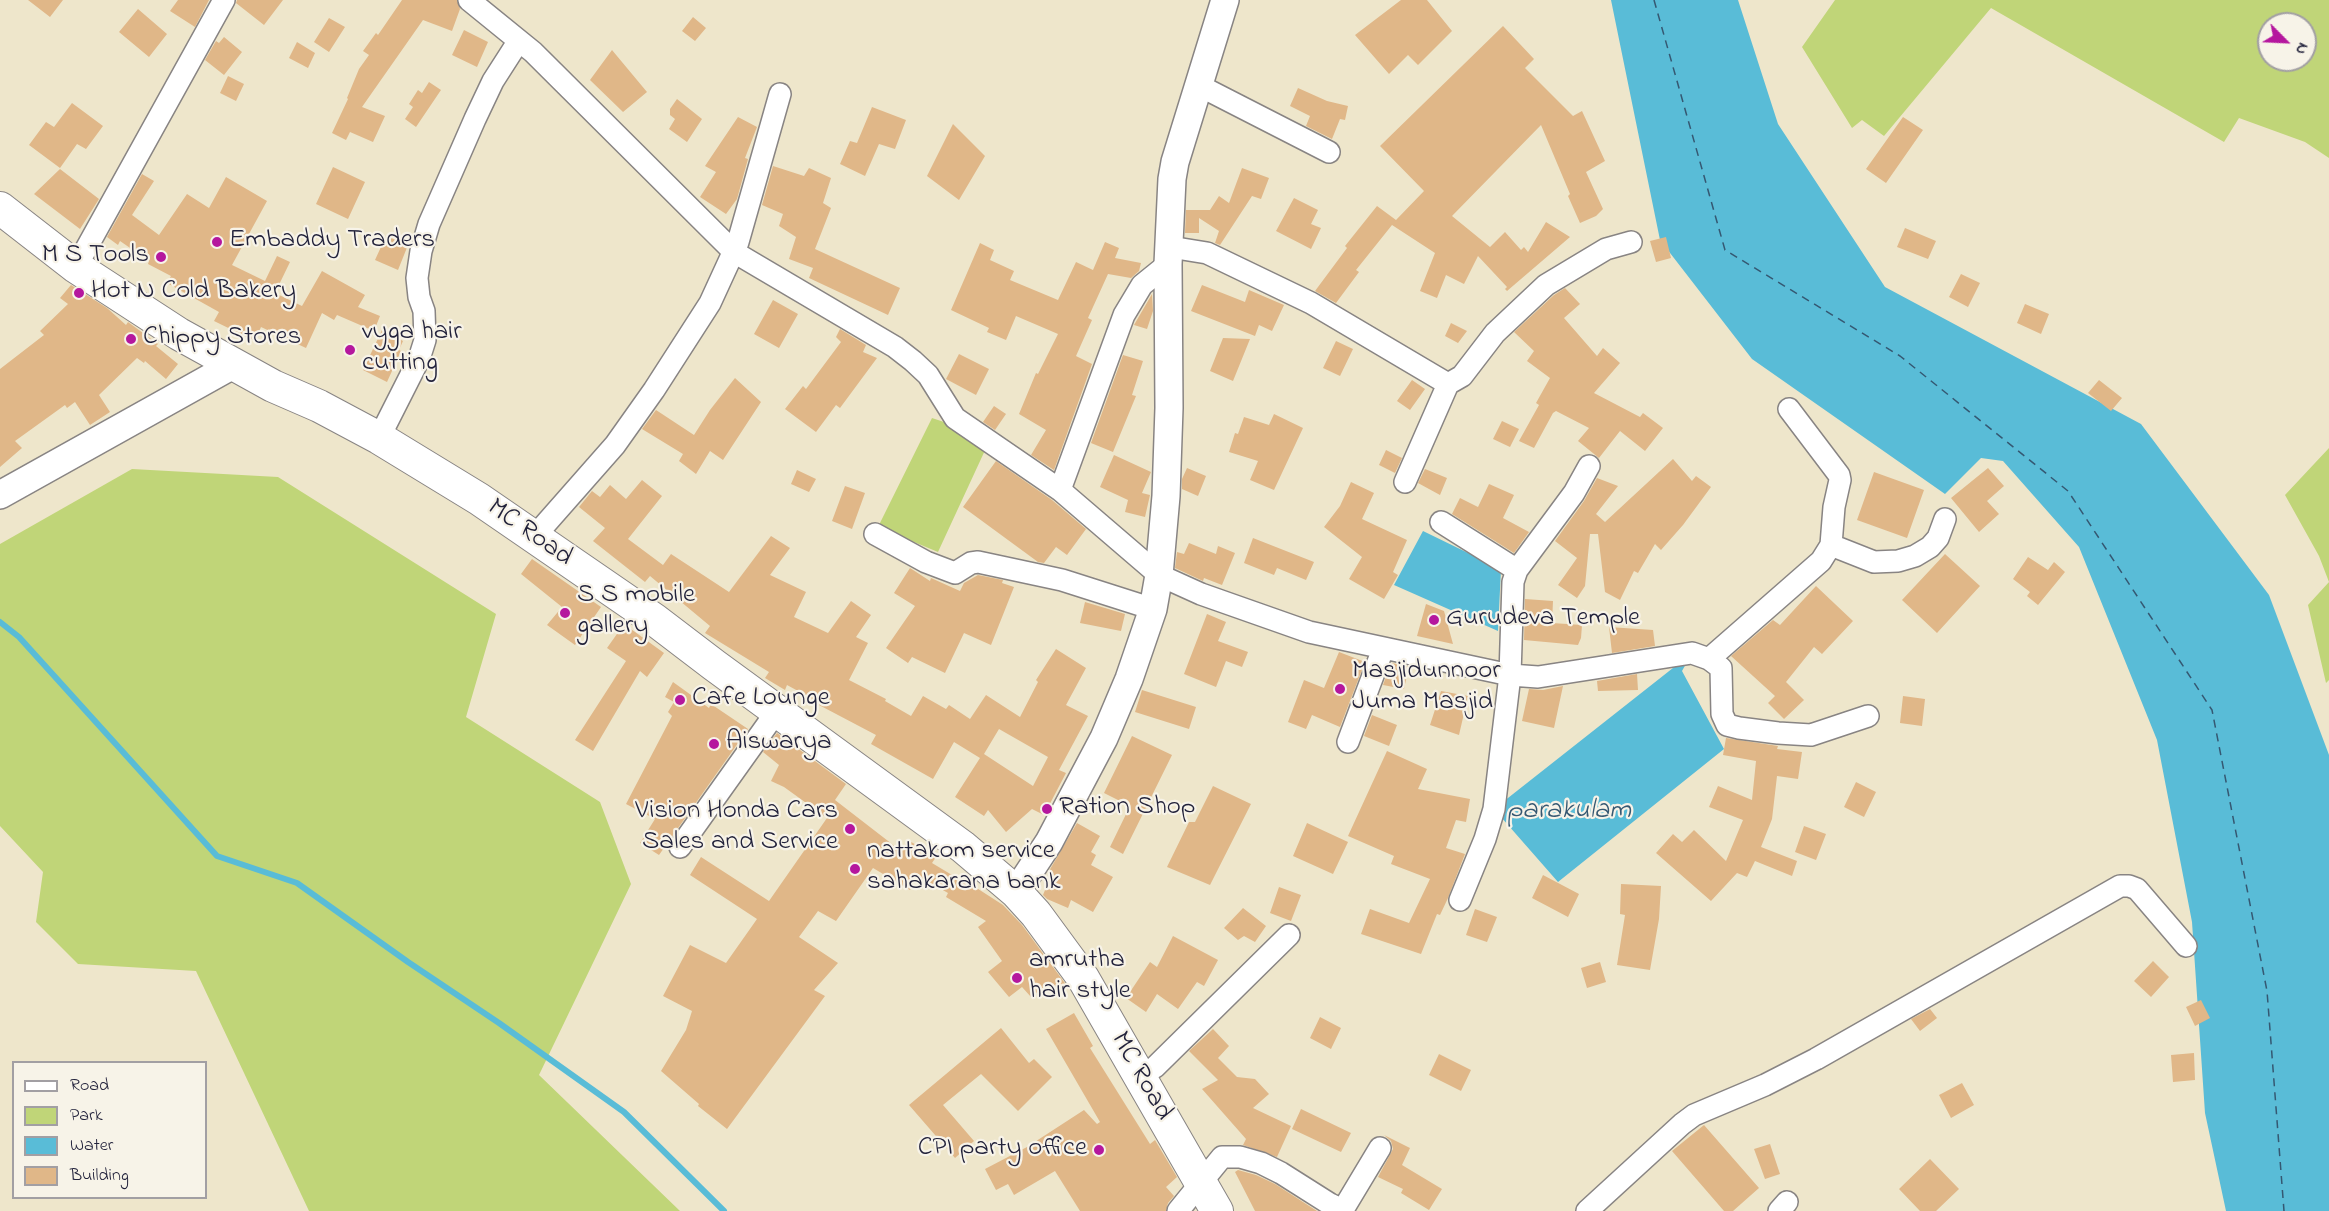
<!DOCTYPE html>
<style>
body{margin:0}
#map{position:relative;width:2329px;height:1211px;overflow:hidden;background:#eee6cb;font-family:"Indie Flower",sans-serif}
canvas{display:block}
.legend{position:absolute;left:12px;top:1061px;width:195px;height:138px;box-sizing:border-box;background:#f7f3e8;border:2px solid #a29fa3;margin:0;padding:8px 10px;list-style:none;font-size:18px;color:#22223b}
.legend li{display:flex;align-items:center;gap:12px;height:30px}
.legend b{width:30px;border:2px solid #a29fa3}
.north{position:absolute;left:2257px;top:12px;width:60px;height:60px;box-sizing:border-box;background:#f7f3e8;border:2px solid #a29fa3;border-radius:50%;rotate:114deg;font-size:16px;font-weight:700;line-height:24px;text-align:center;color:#22223b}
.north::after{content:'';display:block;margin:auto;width:21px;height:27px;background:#b5179e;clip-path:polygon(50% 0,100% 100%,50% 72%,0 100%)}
</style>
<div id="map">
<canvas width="2329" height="1211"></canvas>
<ul class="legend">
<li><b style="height:8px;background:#fff"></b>Road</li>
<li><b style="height:16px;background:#c0d578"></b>Park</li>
<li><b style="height:16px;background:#59bcd7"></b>Water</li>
<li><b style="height:16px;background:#e0b788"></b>Building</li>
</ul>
<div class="north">N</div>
</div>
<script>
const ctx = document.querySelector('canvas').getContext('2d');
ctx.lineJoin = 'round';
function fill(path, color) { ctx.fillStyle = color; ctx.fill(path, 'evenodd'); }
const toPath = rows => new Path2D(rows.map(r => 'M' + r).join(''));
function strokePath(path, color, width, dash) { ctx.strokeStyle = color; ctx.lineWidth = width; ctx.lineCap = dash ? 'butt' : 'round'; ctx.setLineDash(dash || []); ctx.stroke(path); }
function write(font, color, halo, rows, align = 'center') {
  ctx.font = font + ' "Indie Flower",sans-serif'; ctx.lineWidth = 4.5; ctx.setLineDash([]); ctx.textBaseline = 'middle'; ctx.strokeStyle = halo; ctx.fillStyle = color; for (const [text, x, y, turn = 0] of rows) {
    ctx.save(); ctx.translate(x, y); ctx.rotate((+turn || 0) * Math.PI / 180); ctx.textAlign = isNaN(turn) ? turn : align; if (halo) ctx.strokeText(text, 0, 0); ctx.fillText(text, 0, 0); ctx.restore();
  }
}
fill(toPath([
 [1835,0,2329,0,2329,158,2305,142,2239,118,2224,142,1991,8,1884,136,1862,120,1852,128,1802,47],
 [2269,24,2305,24,2305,60,2269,60],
 [932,418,947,423,987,446,938,552,878,527],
 [2329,448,2329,680,2326,683,2308,605,2329,582,2319,556,2285,495],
 [132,469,278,477,496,614,466,717,600,802,631,884,539,1075,680,1211,309,1211,196,971,78,964,36,922,43,872,0,826,0,544]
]), '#c0d578');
fill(toPath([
 [1611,0,1738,0,1778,124,1885,287,2141,424,2269,595,2329,755,2329,1211,2226,1211,2205,1113,2192,922,2157,740,2079,547,2003,461,1981,458,1945,494,1752,359,1660,240],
 [1423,531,1501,569,1498,631,1394,585],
 [1692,653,1682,671,1724,749,1558,882,1494,809]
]), '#59bcd7');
strokePath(toPath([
 [0,622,19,637,217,856,297,883,408,962,499,1023,624,1112,724,1211]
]), '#59bcd7', 6);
strokePath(toPath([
 [1654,0,1725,250,1900,356,2068,491,2212,710,2267,991,2284,1211]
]), '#355872', 1.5, [8, 6]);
fill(toPath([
 [28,0,63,0,50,17],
 [178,0,209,0,195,27,170,11],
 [237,0,283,0,264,25,236,3],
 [402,0,457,0,460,9,452,31,423,20,362,107,385,116,373,142,350,132,346,140,332,133,348,99,347,98,359,69,369,55,363,51,376,33,378,35],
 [1401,0,1427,0,1452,31,1418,65,1408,55,1389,74,1355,35],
 [138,9,167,34,149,57,119,32],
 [693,17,706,28,695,41,682,31],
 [329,18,345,27,329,52,314,42],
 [1503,26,1534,59,1525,68,1573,116,1582,111,1605,161,1586,172,1603,209,1596,216,1580,223,1568,196,1570,194,1541,125,1452,216,1490,247,1505,232,1521,250,1524,247,1528,252,1546,222,1570,237,1507,291,1505,289,1507,287,1478,256,1464,284,1446,275,1437,298,1420,291,1435,253,1392,225,1356,270,1359,272,1336,303,1315,291,1347,248,1345,246,1377,206,1396,220,1424,191,1380,146],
 [464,30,488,42,477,67,452,55],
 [224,37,242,52,224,75,205,60,216,41,219,43],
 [297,42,315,53,308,68,289,58],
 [612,50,647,92,623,112,590,80],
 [228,76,244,84,236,101,220,93],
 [429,82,441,90,416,127,405,119,413,107,409,104,418,90,422,93],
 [1298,88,1327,101,1348,106,1345,120,1340,119,1332,139,1306,126,1310,116,1290,106],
 [677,99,702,119,687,142,669,129,675,119,670,115,670,109],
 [72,103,103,126,86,149,77,144,60,168,29,145,46,122,54,127],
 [872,107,906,120,895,149,879,144,865,176,840,164,850,141,857,143],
 [738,117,757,127,745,158,748,159,737,199,726,214,700,197,716,172,705,166],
 [1903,117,1923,130,1886,183,1866,169],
 [953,124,985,156,959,200,927,176],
 [773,166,804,176,809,168,831,178,823,203,831,208,815,249,900,288,888,315,809,278,813,268,789,259,796,237,779,226,783,214,762,205],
 [333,167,365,182,348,219,316,204],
 [1242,168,1269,178,1261,199,1252,196,1220,245,1215,243,1219,231,1199,218,1199,233,1185,233,1186,210,1210,210,1219,196,1229,203],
 [60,169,99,199,80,229,34,194],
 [142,174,154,181,132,215,159,235,187,194,209,208,226,177,267,201,232,265,265,281,277,256,290,262,275,293,302,306,322,271,365,295,358,307,380,316,374,331,337,315,334,320,322,313,306,348,261,327,255,341,214,321,219,312,167,283,171,276,148,264,149,261,120,241,118,245,107,237],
 [1294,198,1318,210,1311,224,1321,228,1311,249,1276,231],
 [1905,228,1936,241,1928,259,1897,247],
 [386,236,408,245,398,270,375,260],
 [1666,237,1671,258,1656,262,1650,241],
 [1105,242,1119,248,1115,258,1141,263,1139,271,1131,278,1108,274,1088,318,1092,320,1076,356,1092,364,1054,470,1031,455,1046,430,1019,414,1036,373,1038,374,1058,334,1016,316,1006,340,987,332,989,328,951,310,980,243,994,250,990,260,1014,271,1010,280,1058,300,1076,262,1093,270],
 [1961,274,1980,283,1968,307,1949,297],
 [71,285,107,308,126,325,128,322,158,344,156,346,178,364,166,379,145,361,144,363,137,358,99,395,110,412,90,425,75,402,67,408,65,405,15,441,22,448,0,467,0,369,44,335,40,331,68,304,60,298],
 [1202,285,1245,302,1249,290,1284,305,1272,331,1259,325,1255,336,1191,311],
 [1565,288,1580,304,1564,318,1597,356,1603,348,1620,363,1594,393,1640,417,1643,413,1663,428,1645,451,1620,431,1599,458,1578,441,1589,428,1556,411,1553,413,1534,448,1519,441,1539,405,1536,403,1550,378,1527,361,1534,351,1514,332,1554,295],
 [1152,294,1153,311,1147,329,1134,325],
 [773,300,798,314,779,348,754,334],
 [2025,304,2049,314,2041,334,2017,323],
 [1451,323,1467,331,1458,343,1445,336],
 [840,329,866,345,863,352,877,358,840,408,836,405,816,432,785,409,803,386,806,389,841,342,836,337],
 [382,330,403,341,399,350,401,351,387,382,363,370],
 [1223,338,1250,339,1233,381,1210,371],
 [1336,341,1353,349,1340,376,1323,368],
 [959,354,989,369,976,395,946,379],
 [1123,355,1143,361,1132,395,1136,396,1113,452,1091,443],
 [735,378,761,402,723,460,710,451,696,474,679,461,683,454,642,429,656,410,694,435,710,410],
 [1412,380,1425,389,1410,410,1397,401],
 [2099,380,2122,398,2111,411,2088,393],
 [994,406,1006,414,995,430,983,422],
 [1274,414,1303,428,1274,490,1250,480,1258,461,1229,452,1235,433,1238,434,1244,417,1269,425],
 [1502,421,1519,429,1510,447,1493,439],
 [1386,450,1402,458,1395,473,1379,465],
 [1114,455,1151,472,1142,493,1150,495,1145,517,1125,512,1128,500,1100,487],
 [1673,459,1692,481,1696,476,1711,487,1683,525,1661,550,1655,544,1638,573,1634,571,1620,600,1605,592,1598,534,1590,534,1585,586,1577,598,1558,585,1577,558,1555,541,1584,501,1597,478,1618,486,1596,514,1605,522],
 [996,461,1052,500,1086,529,1067,555,1056,547,1044,563,1038,562,963,507],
 [1187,468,1206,476,1198,496,1182,489,1182,479],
 [1988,468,2004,486,1987,501,1999,514,1979,532,1951,498],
 [1425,469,1447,478,1440,495,1418,483],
 [797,470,816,479,809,492,791,484],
 [1874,472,1924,490,1907,538,1857,520],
 [642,480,662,496,628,539,663,565,671,554,729,592,771,536,790,548,770,575,806,592,794,617,828,633,851,601,871,615,856,637,868,643,849,680,886,699,885,701,911,716,923,696,946,709,949,705,970,719,986,695,1020,717,1038,682,1036,680,1056,649,1086,668,1066,705,1088,716,1059,770,1066,773,1044,815,1032,809,1006,832,988,810,984,816,955,797,980,758,954,742,933,779,871,744,876,735,819,705,820,703,787,685,785,690,765,678,769,672,705,633,710,626,650,576,645,582,593,541,605,528,579,507,592,491,600,497,610,485,626,499],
 [999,729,1048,757,1033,786,984,754],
 [1351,482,1374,493,1362,519,1407,540,1393,572,1398,575,1384,599,1349,579,1362,557,1324,527,1340,506],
 [1489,484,1514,495,1503,518,1529,532,1514,553,1452,514,1460,498,1478,507],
 [845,486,865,493,852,529,832,521],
 [1253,538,1314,562,1306,580,1277,568,1274,575,1244,563],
 [1189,543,1216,554,1218,546,1235,553,1222,585,1204,578,1203,581,1175,568,1177,552,1184,554],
 [1945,554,1980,586,1937,633,1902,600],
 [2028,557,2048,570,2054,562,2065,572,2038,605,2027,596,2030,592,2013,579],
 [532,559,601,607,575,645,547,625,562,607,521,574],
 [910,568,930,581,931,578,960,591,964,583,978,575,1003,580,1002,583,1014,587,991,645,964,633,945,673,912,657,908,663,886,648,915,606,894,593],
 [1816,586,1853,621,1822,654,1814,647,1786,682,1804,700,1784,719,1768,703,1775,696,1731,656,1773,620,1780,625],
 [1525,599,1553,601,1552,623,1582,625,1581,638,1578,645,1524,640],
 [1085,602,1125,614,1121,631,1080,623],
 [1426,604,1444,611,1453,644,1417,636],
 [1207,614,1226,622,1218,641,1248,652,1242,667,1226,661,1216,687,1184,674],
 [624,624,664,653,647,677,640,671,593,751,575,740,626,661,607,648],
 [1609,627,1653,630,1655,646,1612,653],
 [1339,652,1365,662,1340,727,1312,715,1306,729,1288,722,1304,680,1324,688],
 [1391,663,1409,666,1404,689,1383,685],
 [1637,674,1638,690,1598,691,1597,681],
 [673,682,709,708,711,704,748,729,659,855,640,843,655,819,626,804,672,716,668,712,674,702,665,697],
 [1563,686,1554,728,1522,721,1529,689,1543,690],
 [1142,690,1196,707,1189,729,1135,712],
 [1441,691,1468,696,1459,735,1430,725],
 [1903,696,1925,699,1922,726,1900,723],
 [1372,715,1397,725,1389,746,1364,736],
 [777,733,846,784,835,800,901,851,908,840,936,857,932,863,957,878,958,876,1003,905,1022,925,1067,986,1056,995,1047,984,1031,997,1022,987,1009,997,988,972,1002,961,978,927,986,921,946,897,948,893,918,876,910,890,873,868,836,921,818,911,799,937,838,963,814,990,825,996,727,1129,698,1106,699,1104,661,1071,686,1030,692,1011,663,996,690,945,726,963,757,919,690,875,701,857,769,901,827,818,784,787,771,781,779,765,763,752],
 [1132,736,1172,755,1123,854,1110,847,1130,806,1104,793],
 [1726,738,1778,746,1777,749,1802,752,1798,779,1777,776,1772,819,1761,847,1797,861,1792,876,1755,861,1747,877,1737,873,1711,901,1656,853,1673,834,1682,842,1694,830,1726,861,1743,820,1709,807,1718,786,1752,800,1756,761,1723,755],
 [1387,751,1427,769,1418,789,1470,799,1466,822,1456,820,1446,848,1465,854,1448,898,1440,915,1437,914,1421,954,1361,934,1370,909,1409,923,1430,879,1391,864,1394,856,1348,836],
 [1856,782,1876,792,1864,817,1844,807],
 [1213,786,1251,804,1210,885,1167,867,1189,822,1195,822],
 [1077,823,1100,836,1091,852,1096,855,1091,865,1113,877,1093,912,1071,900,1068,908,1047,899,1043,895,1052,873,1049,871],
 [1307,823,1348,842,1333,874,1293,856],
 [1804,826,1826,834,1816,860,1795,852],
 [1543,875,1579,894,1568,917,1532,898],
 [1621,884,1661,886,1659,919,1650,970,1617,965,1625,915,1620,914],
 [1279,887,1301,895,1291,921,1270,913],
 [1243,908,1266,926,1255,942,1244,936,1238,940,1224,928],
 [1475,909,1497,917,1487,942,1466,935],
 [1173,936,1218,960,1204,986,1197,982,1178,1009,1157,994,1146,1012,1126,998,1150,962,1157,967],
 [2153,961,2169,977,2151,997,2134,981],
 [1600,962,1606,982,1587,988,1581,968],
 [2201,1000,2210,1018,2195,1026,2186,1007],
 [1930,1009,1937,1018,1920,1031,1911,1019],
 [1074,1013,1093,1046,1090,1048,1150,1144,1155,1140,1177,1177,1166,1187,1174,1196,1168,1203,1166,1211,1080,1211,1055,1171,1014,1195,1008,1184,996,1190,985,1169,1027,1147,1084,1110,1097,1124,1100,1122,1046,1029],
 [1320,1017,1341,1028,1331,1049,1310,1038],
 [1001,1028,1029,1063,1034,1059,1052,1077,1018,1111,981,1074,943,1105,974,1141,955,1158,909,1105],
 [1213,1029,1229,1046,1218,1058,1237,1077,1255,1079,1269,1094,1253,1108,1291,1126,1277,1157,1243,1145,1246,1139,1202,1089,1218,1080,1189,1051],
 [2194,1053,2195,1080,2173,1082,2171,1055],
 [1439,1054,1471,1070,1461,1091,1429,1075],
 [1962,1083,1974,1105,1951,1118,1939,1095],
 [1301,1109,1351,1133,1341,1152,1292,1129],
 [1704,1125,1759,1188,1733,1211,1724,1211,1672,1151],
 [1384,1135,1410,1148,1402,1165,1442,1189,1429,1210,1401,1193,1403,1189,1378,1177,1393,1149,1391,1141],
 [1770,1144,1780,1174,1765,1179,1754,1149],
 [1930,1159,1959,1189,1936,1211,1920,1211,1899,1189],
 [1238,1170,1256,1175,1275,1184,1317,1211,1255,1211,1235,1172]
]), '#e0b788');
const minor = toPath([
 [469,0,533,52,734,252,895,347,913,361,928,375,955,418,1060,490,1159,575,1201,594,1309,632,1510,675,1538,677,1692,653,1709,659,1721,668,1722,714,1727,725,1739,728,1778,733,1811,735,1868,716],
 [1200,86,1329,152],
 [1170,247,1207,253,1311,303,1448,384],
 [76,267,224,0],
 [379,438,419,359,425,340,424,311,419,297,417,278,421,251,429,224,475,119,493,81,518,42],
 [1405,482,1448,384,1462,376,1495,333,1546,285,1606,249,1631,242],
 [1060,490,1124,315,1142,285,1168,264],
 [1441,522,1517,570],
 [875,534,926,562,955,573,971,563,978,562,1062,580,1153,609],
 [534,537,615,445,654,390,710,303,738,242,780,94],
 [1831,545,1874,562,1898,561,1915,556,1930,547,1938,538,1945,519],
 [1709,659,1821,561,1831,545,1834,507,1840,480,1839,475,1789,409],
 [1348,742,1383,649],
 [680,847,777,711],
 [1460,900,1485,839,1494,809,1510,675,1513,582,1517,570,1574,493,1589,466],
 [1141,1076,1155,1067,1289,935],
 [1178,1211,1222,1157,1240,1157,1261,1163,1281,1173,1330,1204,1338,1208,1344,1208,1380,1148],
 [1587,1211,1682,1124,1694,1115,1765,1085,1816,1059,2120,886,2129,886,2137,889,2186,946],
 [1779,1211,1787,1202]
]);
const major = toPath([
 [0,495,233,365],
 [1016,892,1049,842,1104,738,1129,679,1153,609,1159,575,1166,496,1169,408,1168,264,1172,179,1175,162,1225,0]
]);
const highway = toPath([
 [0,208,76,267,179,334,273,386,319,406,379,438,479,499,655,620,714,665,963,847,1016,892,1036,914,1083,978,1217,1211]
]);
strokePath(minor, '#888483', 24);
strokePath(major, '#888483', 30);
strokePath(highway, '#888483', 34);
strokePath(minor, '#fff', 21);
strokePath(major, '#fff', 27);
strokePath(highway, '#fff', 32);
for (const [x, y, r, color] of [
 [217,242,6,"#b5179e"],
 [161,257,6,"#b5179e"],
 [79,293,6,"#b5179e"],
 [131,339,6,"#b5179e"],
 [350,350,6,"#b5179e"],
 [565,613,6,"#b5179e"],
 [1434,620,6,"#b5179e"],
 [1340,689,6,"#b5179e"],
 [680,700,6,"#b5179e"],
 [714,744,6,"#b5179e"],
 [1047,809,6,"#b5179e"],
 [850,829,6,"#b5179e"],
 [855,869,6,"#b5179e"],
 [1017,978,6,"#b5179e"],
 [1099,1150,6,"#b5179e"]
]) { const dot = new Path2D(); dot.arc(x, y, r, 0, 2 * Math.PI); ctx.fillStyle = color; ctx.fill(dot); strokePath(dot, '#f7f3e8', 2); }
write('27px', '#22223b', '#f7f3e8', [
 ["Embaddy Traders",229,242],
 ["M S Tools",149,257,"right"],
 ["Hot N Cold Bakery",91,293],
 ["vyga hair",362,334],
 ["cutting",362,365],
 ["Chippy Stores",143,339],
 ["S S mobile",577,597],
 ["gallery",577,628],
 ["Gurudeva Temple",1446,620],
 ["Masjidunnoor",1352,673],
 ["Juma Masjid",1352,704],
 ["Cafe Lounge",692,700],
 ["Aiswarya",726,744],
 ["Ration Shop",1059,809],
 ["Vision Honda Cars",838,813,"right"],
 ["Sales and Service",838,844,"right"],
 ["nattakom service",867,853],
 ["sahakarana bank",867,884],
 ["amrutha",1029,962],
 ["hair style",1029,993],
 ["CPI party office",1087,1150,"right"]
], 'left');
write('27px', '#22223b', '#f7f3e8', [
 ["MC Road",529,534,35],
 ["MC Road",1140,1077,60]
]);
write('italic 28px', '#355872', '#f7f3e8', [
 ["parakulam",1569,812]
]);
</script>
